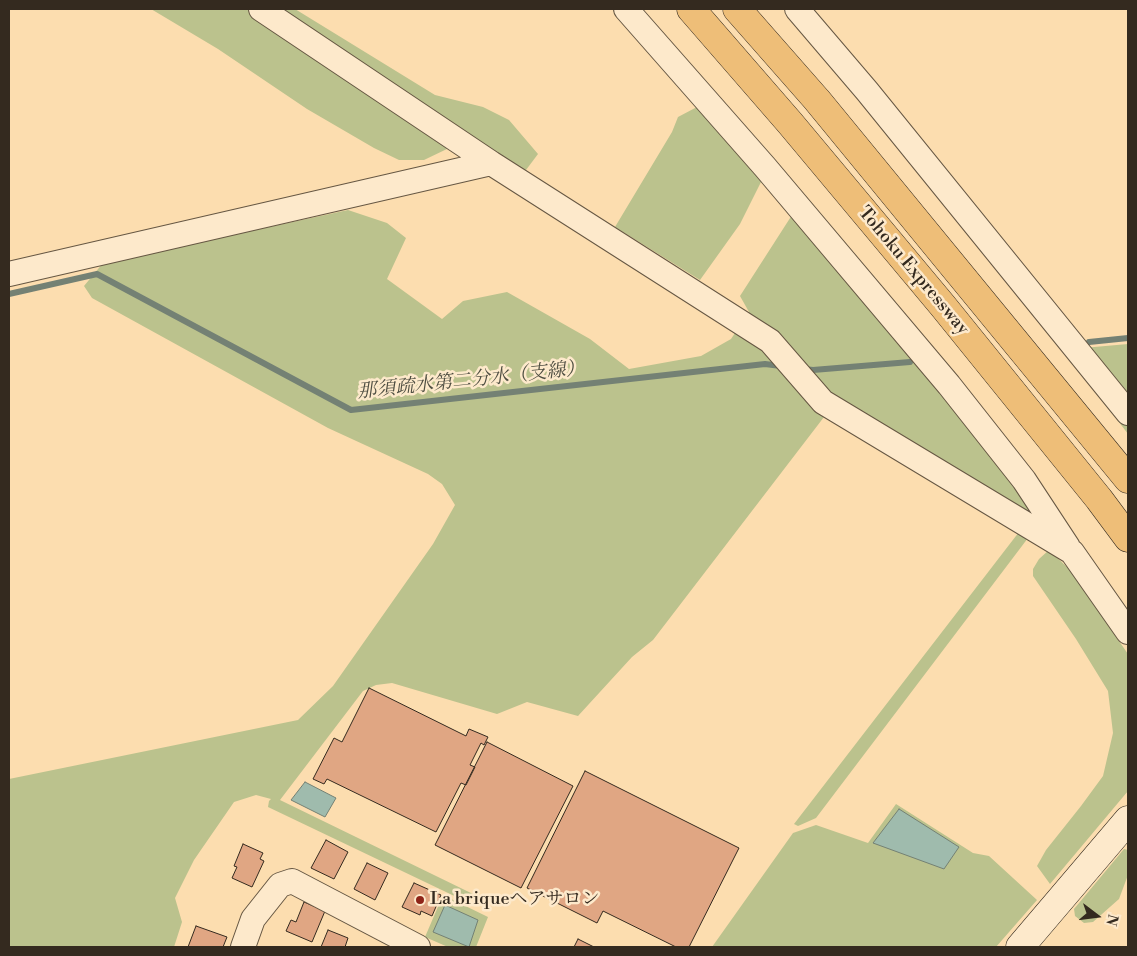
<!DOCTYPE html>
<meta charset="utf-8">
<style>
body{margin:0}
#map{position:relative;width:1137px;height:956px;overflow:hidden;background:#fcddaf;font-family:"Libre Bodoni",serif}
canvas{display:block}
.frame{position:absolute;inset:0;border:10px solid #342a1f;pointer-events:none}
.north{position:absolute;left:1072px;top:891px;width:50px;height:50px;-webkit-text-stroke:4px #fde9cb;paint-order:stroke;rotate:105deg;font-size:14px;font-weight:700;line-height:20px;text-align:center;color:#342a1f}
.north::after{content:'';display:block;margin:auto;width:18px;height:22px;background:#342a1f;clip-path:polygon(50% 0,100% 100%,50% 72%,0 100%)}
</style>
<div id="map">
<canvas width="1137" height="956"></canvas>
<div class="frame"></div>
<div class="north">N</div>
</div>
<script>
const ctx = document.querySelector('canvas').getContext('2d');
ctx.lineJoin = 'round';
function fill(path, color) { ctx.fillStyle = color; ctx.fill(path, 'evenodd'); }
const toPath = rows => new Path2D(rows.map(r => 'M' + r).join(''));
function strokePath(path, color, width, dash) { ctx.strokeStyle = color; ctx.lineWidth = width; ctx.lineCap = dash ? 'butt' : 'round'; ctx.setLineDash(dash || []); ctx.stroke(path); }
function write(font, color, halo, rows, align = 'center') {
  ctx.font = font + ' "Libre Bodoni","Noto Serif JP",serif'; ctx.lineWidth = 5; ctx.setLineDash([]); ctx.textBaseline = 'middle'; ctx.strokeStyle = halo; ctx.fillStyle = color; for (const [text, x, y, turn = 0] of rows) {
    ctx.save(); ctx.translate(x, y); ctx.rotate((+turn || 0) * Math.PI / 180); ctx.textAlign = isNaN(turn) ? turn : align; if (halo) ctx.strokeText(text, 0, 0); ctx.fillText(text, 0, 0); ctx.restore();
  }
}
fill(toPath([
 [151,9,295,9,435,95,483,107,509,120,538,154,526,170,510,167,449,148,424,160,399,160,374,148,307,109,218,49],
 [697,107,765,174,740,224,700,280,615,227,672,132,678,117],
 [348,210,387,223,406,238,387,279,442,319,463,301,507,292,590,339,629,369,701,356,731,339,749,312,740,296,792,215,802,212,1039,512,1031,515,851,410,824,417,653,640,632,657,578,716,527,702,497,714,392,683,376,685,363,691,280,800,473,894,469,903,268,807,269,801,271,799,256,795,234,802,194,860,175,898,182,922,174,947,9,947,9,779,298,720,333,686,433,544,455,505,442,484,428,474,328,428,92,298,84,286,103,263],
 [1128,344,1128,434,1068,355,1083,348],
 [1019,532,1028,538,816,818,798,826,794,824],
 [1049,550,1068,568,1128,654,1128,765,1127,767,1128,766,1128,791,1050,884,1037,866,1046,850,1081,806,1103,776,1113,733,1108,691,1076,639,1033,576,1033,569,1039,559],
 [896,804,973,853,989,856,1037,900,996,947,712,947,793,833,816,825,868,843],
 [1124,849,1128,850,1128,875,1119,899,1093,922,1084,923,1075,916,1074,909],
 [443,895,488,917,476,947,448,947,425,937]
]), '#bbc28d');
const water = toPath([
 [305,782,336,798,325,817,291,800,305,782],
 [899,809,959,847,944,869,873,843,899,809],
 [445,905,478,920,469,947,433,932,445,905]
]);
fill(water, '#9fbbad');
strokePath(water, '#748174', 1);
strokePath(toPath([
 [9,294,97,274,351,410,765,364,781,366],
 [1089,342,1128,338],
 [804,369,813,370,910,362]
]), '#748174', 6);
const building = toPath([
 [369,688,466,736,469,729,488,737,484,745,481,743,470,765,475,767,466,785,461,783,436,832,327,779,324,784,313,779,334,738,342,742,369,688],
 [487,742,573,786,521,888,435,845,487,742],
 [585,771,739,848,689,947,676,947,603,911,597,923,527,888,585,771],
 [326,840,348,852,334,879,311,868,326,840],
 [243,844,263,853,260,859,264,861,252,887,232,878,237,867,234,866,243,844],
 [367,863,388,873,375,900,354,889,367,863],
 [414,883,441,895,432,916,421,911,420,915,402,907,414,883],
 [304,902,325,911,312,942,286,931,291,920,296,922,304,902],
 [196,926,227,937,223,947,188,947,196,926],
 [328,930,348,938,345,947,321,947,328,930],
 [578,939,594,947,574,947,578,939]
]);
fill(building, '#e0a683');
strokePath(building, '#342a1f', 1);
const street = toPath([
 [261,9,491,163,770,341,823,402,1072,552,1128,632],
 [626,9,765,167,949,385,1024,480,1068,547],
 [797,9,867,91,1128,413],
 [9,274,491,163],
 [243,947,253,919,280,885,292,881,418,947]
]);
const secondary = toPath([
 [1020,947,1128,820]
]);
const highway = toPath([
 [691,9,790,123,943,306,1099,499,1128,538],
 [737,9,817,100,1128,479]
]);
strokePath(street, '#665743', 26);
strokePath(secondary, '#342a1f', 29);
strokePath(highway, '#342a1f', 29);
strokePath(street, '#fde9cb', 24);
strokePath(secondary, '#fde9cb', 28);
strokePath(highway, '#eebe78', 28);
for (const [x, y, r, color] of [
 [420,900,5,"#8f2418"]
]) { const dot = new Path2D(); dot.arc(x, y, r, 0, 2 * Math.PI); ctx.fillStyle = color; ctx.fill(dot); strokePath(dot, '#fde9cb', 2); }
write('18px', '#342a1f', '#fde9cb', [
 ["Tohoku Expressway",913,271,50]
]);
write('18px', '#342a1f', '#fde9cb', [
 ["La briqueヘアサロン",430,900]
], 'left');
write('italic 19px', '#4f4e42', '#fde9cb', [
 ["那須疏水第二分水（支線）",471,381,-6]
]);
</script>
